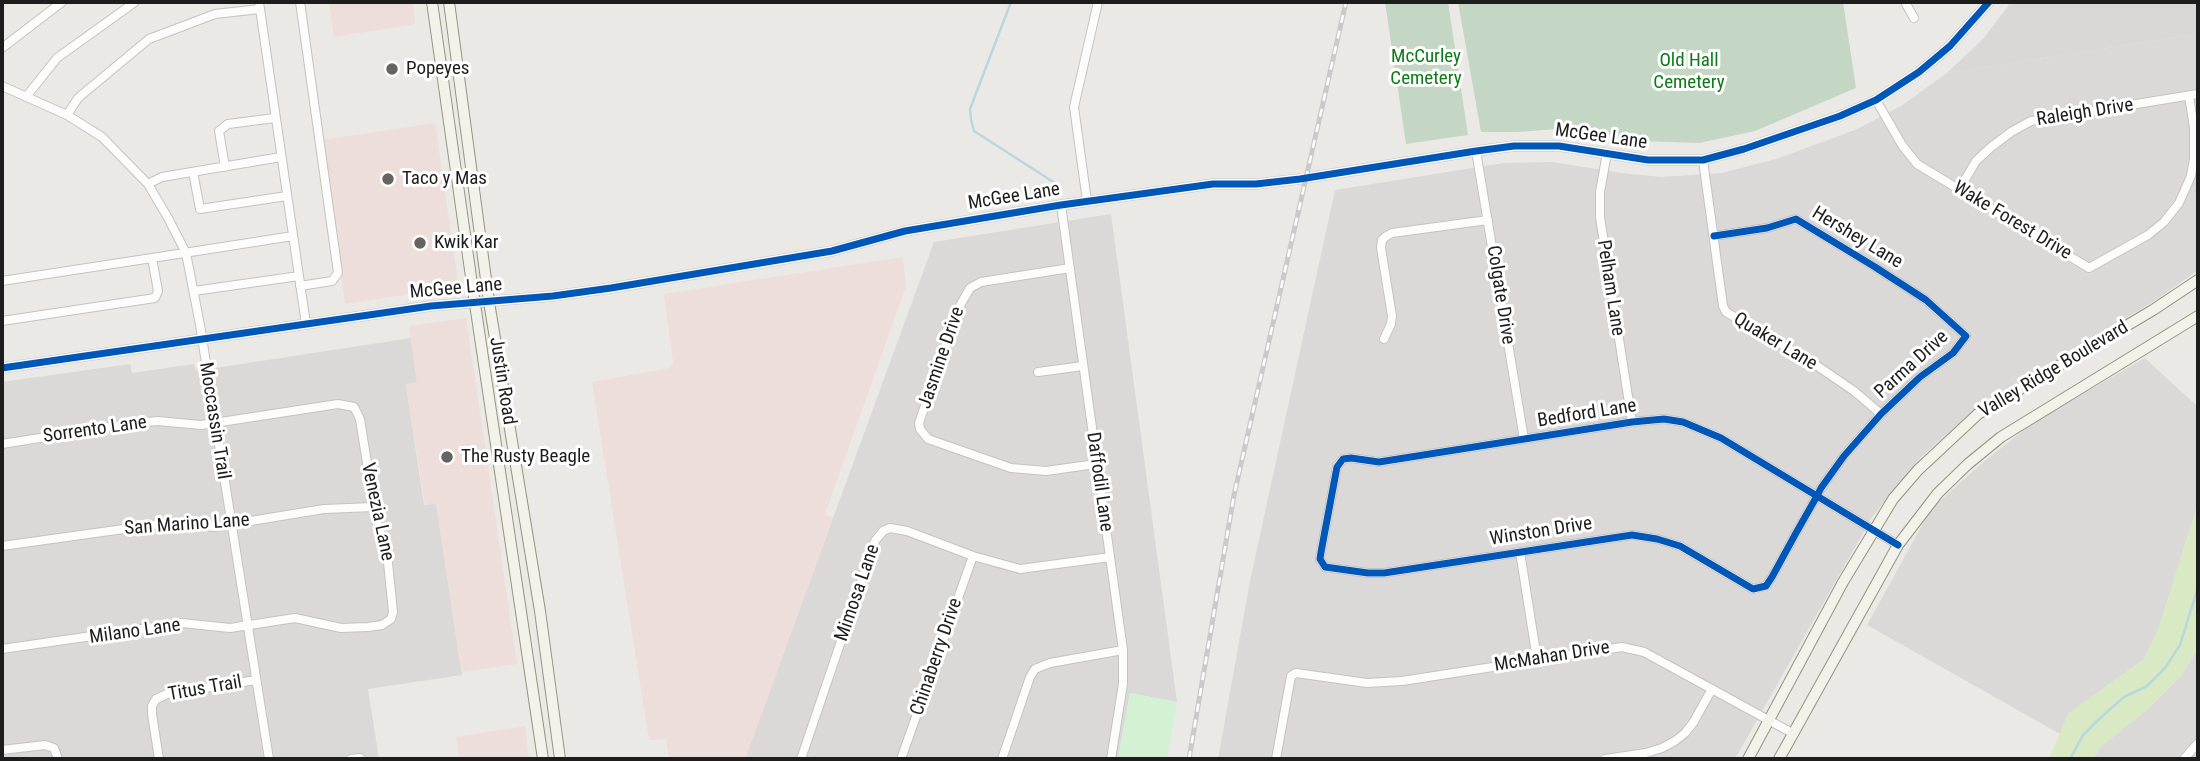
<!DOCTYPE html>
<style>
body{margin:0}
#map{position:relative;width:2200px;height:761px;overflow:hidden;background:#ebe9e6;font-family:"Roboto Condensed",sans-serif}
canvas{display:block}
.frame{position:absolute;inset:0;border:4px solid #1d1d1d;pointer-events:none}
</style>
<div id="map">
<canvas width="2200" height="761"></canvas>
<div class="frame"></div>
</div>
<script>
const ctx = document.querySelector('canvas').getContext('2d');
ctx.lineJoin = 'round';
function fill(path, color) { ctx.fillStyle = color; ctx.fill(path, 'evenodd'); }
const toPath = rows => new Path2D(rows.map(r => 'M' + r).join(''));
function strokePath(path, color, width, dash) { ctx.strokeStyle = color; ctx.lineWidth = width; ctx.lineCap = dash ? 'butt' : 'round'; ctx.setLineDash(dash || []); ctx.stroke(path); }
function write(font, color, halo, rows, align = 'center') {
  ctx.font = font + ' "Roboto Condensed",sans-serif'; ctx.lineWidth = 6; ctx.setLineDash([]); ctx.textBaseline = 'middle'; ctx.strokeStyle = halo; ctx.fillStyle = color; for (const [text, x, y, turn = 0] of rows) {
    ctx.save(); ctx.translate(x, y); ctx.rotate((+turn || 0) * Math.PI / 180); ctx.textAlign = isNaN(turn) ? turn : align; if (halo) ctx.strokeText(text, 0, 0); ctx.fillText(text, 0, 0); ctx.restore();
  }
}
fill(toPath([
 [2198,34,2198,270,2159,298,1976,409,1922,456,1872,517,1735,759,1218,759,1250,581,1335,190,1503,163,1552,162,1622,173,1661,177,1722,173,1776,159,1855,130,1901,106,1947,73],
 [1111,214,1177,702,1130,693,1118,759,745,759,934,242],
 [411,338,417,383,406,385,424,505,436,503,462,675,368,689,379,759,2,759,2,382,130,364,132,373,194,364,196,371],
 [2145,358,2198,407,2198,503,2159,628,2144,659,2068,714,2060,734,1867,625,1931,509,1981,464,2034,422],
 [2198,648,2198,759,2093,759,2100,747,2149,708,2181,676]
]), '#dad9d7');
fill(toPath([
 [329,2,413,2,415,24,334,37],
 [435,123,458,282,454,287,345,304,322,140],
 [903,257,906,286,825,514,833,518,745,759,669,759,666,739,649,740,592,382,669,368,673,362,664,294],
 [466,318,517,664,462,672,436,504,425,505,406,384,417,382,409,326],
 [525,726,529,759,460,759,456,737]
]), '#eddddb');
fill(toPath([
 [2011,2,2198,2,2198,34,1947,73,1984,38]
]), '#d9d8d7');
fill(toPath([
 [2198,503,2198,648,2181,676,2149,708,2100,747,2093,759,2049,759,2068,714,2144,659,2159,627]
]), '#d8e9c4');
fill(toPath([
 [1385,2,1448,2,1468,135,1406,144],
 [1458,2,1843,2,1856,88,1755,131,1699,143,1640,141,1557,129,1517,132,1481,132]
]), '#c4d6c4');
fill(toPath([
 [1130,693,1177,702,1167,759,1118,759]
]), '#d3f2d3');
strokePath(toPath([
 [1011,2,970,109,971,120,974,131,1058,185],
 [2070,759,2083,735,2098,720,2124,697,2147,686,2165,668,2180,645,2198,587]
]), '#b9d7df', 2.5);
const minor = toPath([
 [259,2,306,324],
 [1905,2,1914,18],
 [2,48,62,2],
 [2,86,67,115,102,137,148,184,168,218,186,253,200,325,269,759],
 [26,97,57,58,135,2],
 [1876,100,1902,145,1917,164,2089,268,2148,235,2164,222,2179,203,2191,176,2194,159,2194,128,2189,96],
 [67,115,78,98,149,39,215,14,260,9],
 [1476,151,1524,439],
 [1607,153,1600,192,1600,217,1632,422],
 [1703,160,1723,306,1726,312,1810,361,1854,391,1881,414],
 [225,167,219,131,228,124,275,118],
 [193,172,200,209,287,196],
 [148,184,162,177,281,157],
 [1959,190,1976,161,1990,148,2011,132,2031,121,2198,94],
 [1087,201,1074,107,1098,2],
 [1061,205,1123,650,1123,684,1111,759],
 [1714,236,1767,228,1796,219,1875,267,1926,300,1966,336,1953,353,1920,377,1881,414,1844,456,1821,488,1817,496,1796,533,1772,577,1766,586,1753,589,1680,546,1657,539,1632,535,1384,573,1368,573,1325,567,1320,559,1321,552,1337,467,1343,459,1351,458,1379,462,1632,422,1664,419,1683,422,1721,438,1817,496,1898,545],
 [152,258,293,236],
 [1070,268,981,282,970,288,958,309,919,423,920,429,928,439,1011,468,1046,471,1096,464],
 [2,281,152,258,158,291,155,298,2,321],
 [300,286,332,281,338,273,300,2],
 [194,291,299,276],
 [1384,339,1391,324,1392,316,1381,248,1382,240,1385,237,1392,233,1488,220],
 [1038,372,1083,366],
 [2,444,135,423,158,421,201,425,338,404,354,407,360,419,376,520,387,553,393,612,391,619,382,625,368,627,341,628,295,618,230,628,182,623,2,649],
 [2,546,174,522,214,527,324,509,373,507],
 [1520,552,1537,659],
 [2,750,45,745,54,748,58,759],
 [159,759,152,714,152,706,156,699,167,694,256,680],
 [351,759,360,758],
 [801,759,875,541,883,531,890,528,907,531,973,556,1020,569,1110,557],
 [901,759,973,556],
 [1002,759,1030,677,1035,669,1050,663,1123,650],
 [1276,759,1291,676,1296,673,1367,683,1402,681,1622,647,1644,652,1794,734],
 [1605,759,1646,753,1662,748,1675,741,1685,733,1693,723,1712,689],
 [2184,759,2198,743]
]);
const tertiary = toPath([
 [2,368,431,306,553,296,611,288,832,251,905,231,1061,205,1213,184,1256,184,1300,179,1476,151,1514,146,1559,146,1648,160,1703,160,1744,149,1840,116,1876,100,1919,72,1950,46,1989,2]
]);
const secondary = toPath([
 [432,2,472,284,543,759],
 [449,2,489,302,540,611,560,759],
 [1748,759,1843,582,1893,499,1918,470,1978,414,2153,310,2198,280],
 [1779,759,1898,545,1938,493,1968,464,2001,437,2198,316]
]);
strokePath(minor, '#c4c3c2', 10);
strokePath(tertiary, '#c4c3c2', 11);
strokePath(secondary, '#93947e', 12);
strokePath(minor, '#fcfcfb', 8);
strokePath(tertiary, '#fcfcfb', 10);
strokePath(secondary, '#f3f2ea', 10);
const rail = toPath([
 [1189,759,1234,495,1346,2]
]);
strokePath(rail, '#cacac9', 5);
strokePath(rail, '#fff', 2.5, [8]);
strokePath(toPath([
 [1714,236,1767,228,1796,219,1875,267,1926,300,1966,336,1953,353,1920,377,1881,414,1844,456,1821,488,1817,496,1796,533,1772,577,1766,586,1753,589,1680,546,1657,539,1632,535,1384,573,1368,573,1325,567,1320,559,1321,552,1337,467,1343,459,1351,458,1379,462,1632,422,1664,419,1683,422,1721,438,1817,496,1898,545],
 [2,368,431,306,553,296,611,288,832,251,905,231,1061,205,1213,184,1256,184,1300,179,1476,151,1514,146,1559,146,1648,160,1703,160,1744,149,1840,116,1876,100,1919,72,1950,46,1989,2]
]), '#0057b8', 7);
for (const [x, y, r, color] of [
 [392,69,7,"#656463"],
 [388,179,7,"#656463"],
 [420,243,7,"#656463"],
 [447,457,7,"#656463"]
]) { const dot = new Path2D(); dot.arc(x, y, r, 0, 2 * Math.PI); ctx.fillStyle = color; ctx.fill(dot); strokePath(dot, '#fff', 2.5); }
write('19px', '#0c7a16', '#fff', [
 ["McCurley",1426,57],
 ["Cemetery",1426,79],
 ["Old Hall",1689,61],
 ["Cemetery",1689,83]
]);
write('19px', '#1d1d1d', '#fff', [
 ["Popeyes",406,69],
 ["Taco y Mas",402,179],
 ["Kwik Kar",434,243],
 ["The Rusty Beagle",461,457]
], 'left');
write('19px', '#1d1d1d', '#fff', [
 ["Raleigh Drive",2085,113,-9],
 ["McGee Lane",1601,137,8],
 ["McGee Lane",1014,197,-9],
 ["Wake Forest Drive",2012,221,31],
 ["Hershey Lane",1857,238,31],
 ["Pelham Lane",1610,288,81],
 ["McGee Lane",456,289,-5],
 ["Colgate Drive",1500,295,81],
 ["Quaker Lane",1775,342,31],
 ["Jasmine Drive",942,358,-71],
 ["Parma Drive",1912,365,-42],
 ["Valley Ridge Boulevard",2054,370,-31],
 ["Justin Road",502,381,81],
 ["Bedford Lane",1587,414,-9],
 ["Moccassin Trail",214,421,81],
 ["Sorrento Lane",95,430,-8],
 ["Daffodil Lane",1099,482,82],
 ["Venezia Lane",377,512,78],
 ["San Marino Lane",187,525,-4],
 ["Winston Drive",1541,532,-9],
 ["Mimosa Lane",858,593,-71],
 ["Milano Lane",135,632,-8],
 ["Chinaberry Drive",937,657,-71],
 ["McMahan Drive",1552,657,-9],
 ["Titus Trail",205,689,-10]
]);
</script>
